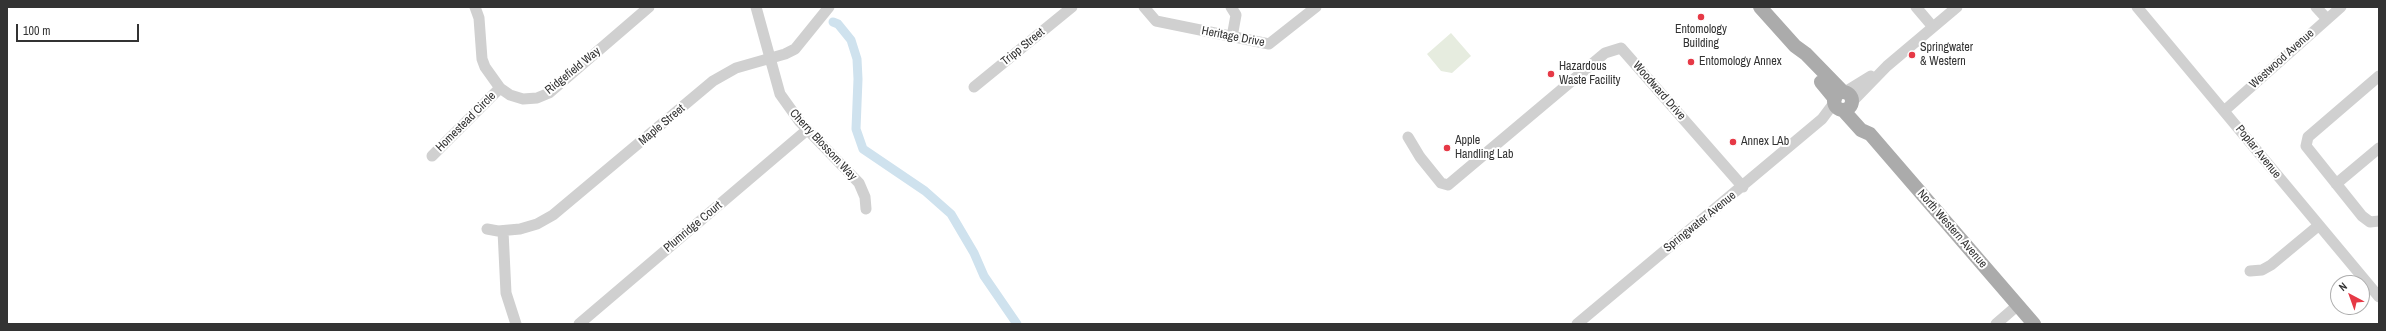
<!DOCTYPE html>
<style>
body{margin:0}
#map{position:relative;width:2386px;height:331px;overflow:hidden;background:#fff;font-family:"Archivo Narrow",sans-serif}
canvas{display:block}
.frame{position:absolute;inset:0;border:8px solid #333;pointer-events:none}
.north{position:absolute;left:2330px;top:275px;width:40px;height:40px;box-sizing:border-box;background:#fff;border:1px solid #adadad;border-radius:50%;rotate:319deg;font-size:11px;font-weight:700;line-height:16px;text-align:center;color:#333}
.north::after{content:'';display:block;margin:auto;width:14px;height:18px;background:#e63946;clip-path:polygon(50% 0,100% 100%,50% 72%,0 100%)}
.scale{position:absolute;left:16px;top:24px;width:123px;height:18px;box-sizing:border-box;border:2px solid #333;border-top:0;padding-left:5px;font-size:12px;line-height:14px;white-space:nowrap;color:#333;-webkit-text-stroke:3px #fff;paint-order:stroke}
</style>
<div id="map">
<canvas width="2386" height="331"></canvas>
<div class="frame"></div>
<div class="north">N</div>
<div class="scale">100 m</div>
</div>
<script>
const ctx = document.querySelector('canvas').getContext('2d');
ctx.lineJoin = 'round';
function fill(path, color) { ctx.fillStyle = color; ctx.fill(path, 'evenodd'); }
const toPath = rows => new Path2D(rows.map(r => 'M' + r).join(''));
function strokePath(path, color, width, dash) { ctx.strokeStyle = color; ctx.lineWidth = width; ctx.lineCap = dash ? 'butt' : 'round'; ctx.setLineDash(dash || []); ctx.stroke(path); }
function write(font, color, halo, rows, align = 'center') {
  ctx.font = font + ' "Archivo Narrow",sans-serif'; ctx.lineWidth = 4; ctx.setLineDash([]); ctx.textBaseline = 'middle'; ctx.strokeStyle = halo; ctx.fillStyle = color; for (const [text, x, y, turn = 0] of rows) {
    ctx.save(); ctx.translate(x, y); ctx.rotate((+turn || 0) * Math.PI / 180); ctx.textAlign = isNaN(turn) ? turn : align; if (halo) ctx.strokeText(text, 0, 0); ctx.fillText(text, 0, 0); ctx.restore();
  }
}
fill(toPath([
 [1451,33,1471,56,1452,73,1441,71,1427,54]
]), '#e6ecdf');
strokePath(toPath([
 [833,22,838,24,851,40,857,59,858,79,856,129,863,149,925,191,951,214,974,253,984,276,1017,324]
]), '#cfe2ee', 9);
strokePath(toPath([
 [475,7,479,18,482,59,485,67,500,88,510,95,523,99,537,98,549,93,649,7],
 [756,7,780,94,800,122,859,183,865,197,866,209],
 [1144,7,1156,21,1269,44,1316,7],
 [1231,7,1236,15,1232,37],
 [1916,7,1933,27],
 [2137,7,2379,297],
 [2316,7,2327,19],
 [2379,76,2308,137,2306,146,2362,216,2370,222,2379,221],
 [974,87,1072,7],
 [1845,92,1871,76],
 [1852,102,1887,66,1957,7],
 [2224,111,2341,7],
 [1408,137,1420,157,1441,183,1448,185,1605,53,1621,48,1743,187],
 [432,156,500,88],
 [2336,184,2379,148],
 [487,229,498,231,520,229,537,224,553,215,713,81,736,68,785,54,795,49,829,7],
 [503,231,506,293,516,324],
 [2250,271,2262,270,2271,265,2318,226],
 [579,324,807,130],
 [1577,324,1822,119,1834,103],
 [1996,324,2018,305]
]), '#d0d0d0', 11);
strokePath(toPath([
 [1760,7,1795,46,1806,54,1843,92],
 [1821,82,1835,99],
 '1834 101a9 9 0 1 1 18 0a9 9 0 1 1-18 0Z',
 [1843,110,1861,130,1870,134,2034,324]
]), '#ababab', 14);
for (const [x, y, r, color] of [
 [1701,17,4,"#e63946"],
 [1912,55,4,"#e63946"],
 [1691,62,4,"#e63946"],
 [1551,74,4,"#e63946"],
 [1733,142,4,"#e63946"],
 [1447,148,4,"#e63946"]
]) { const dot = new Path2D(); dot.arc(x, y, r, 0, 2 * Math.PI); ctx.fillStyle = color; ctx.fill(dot); strokePath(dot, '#fff', 1.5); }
write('12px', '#333', '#fff', [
 ["Entomology",1701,30,"center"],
 ["Building",1701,44,"center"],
 ["Springwater",1920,48],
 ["& Western",1920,62],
 ["Entomology Annex",1699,62],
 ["Hazardous",1559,67],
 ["Waste Facility",1559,81],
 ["Apple",1455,141],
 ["Handling Lab",1455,155],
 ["Annex LAb",1741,142]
], 'left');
write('12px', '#333', '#fff', [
 ["Heritage Drive",1233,37,11],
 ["Tripp Street",1023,47,-39],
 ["Westwood Avenue",2282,59,-42],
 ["Ridgefield Way",573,71,-39],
 ["Woodward Drive",1659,91,49],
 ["Homestead Circle",466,122,-45],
 ["Maple Street",662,125,-40],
 ["Cherry Blossom Way",823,145,47],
 ["Poplar Avenue",2258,152,51],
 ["Springwater Avenue",1700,222,-39],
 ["Plumridge Court",693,227,-40],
 ["North Western Avenue",1952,229,49]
]);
</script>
